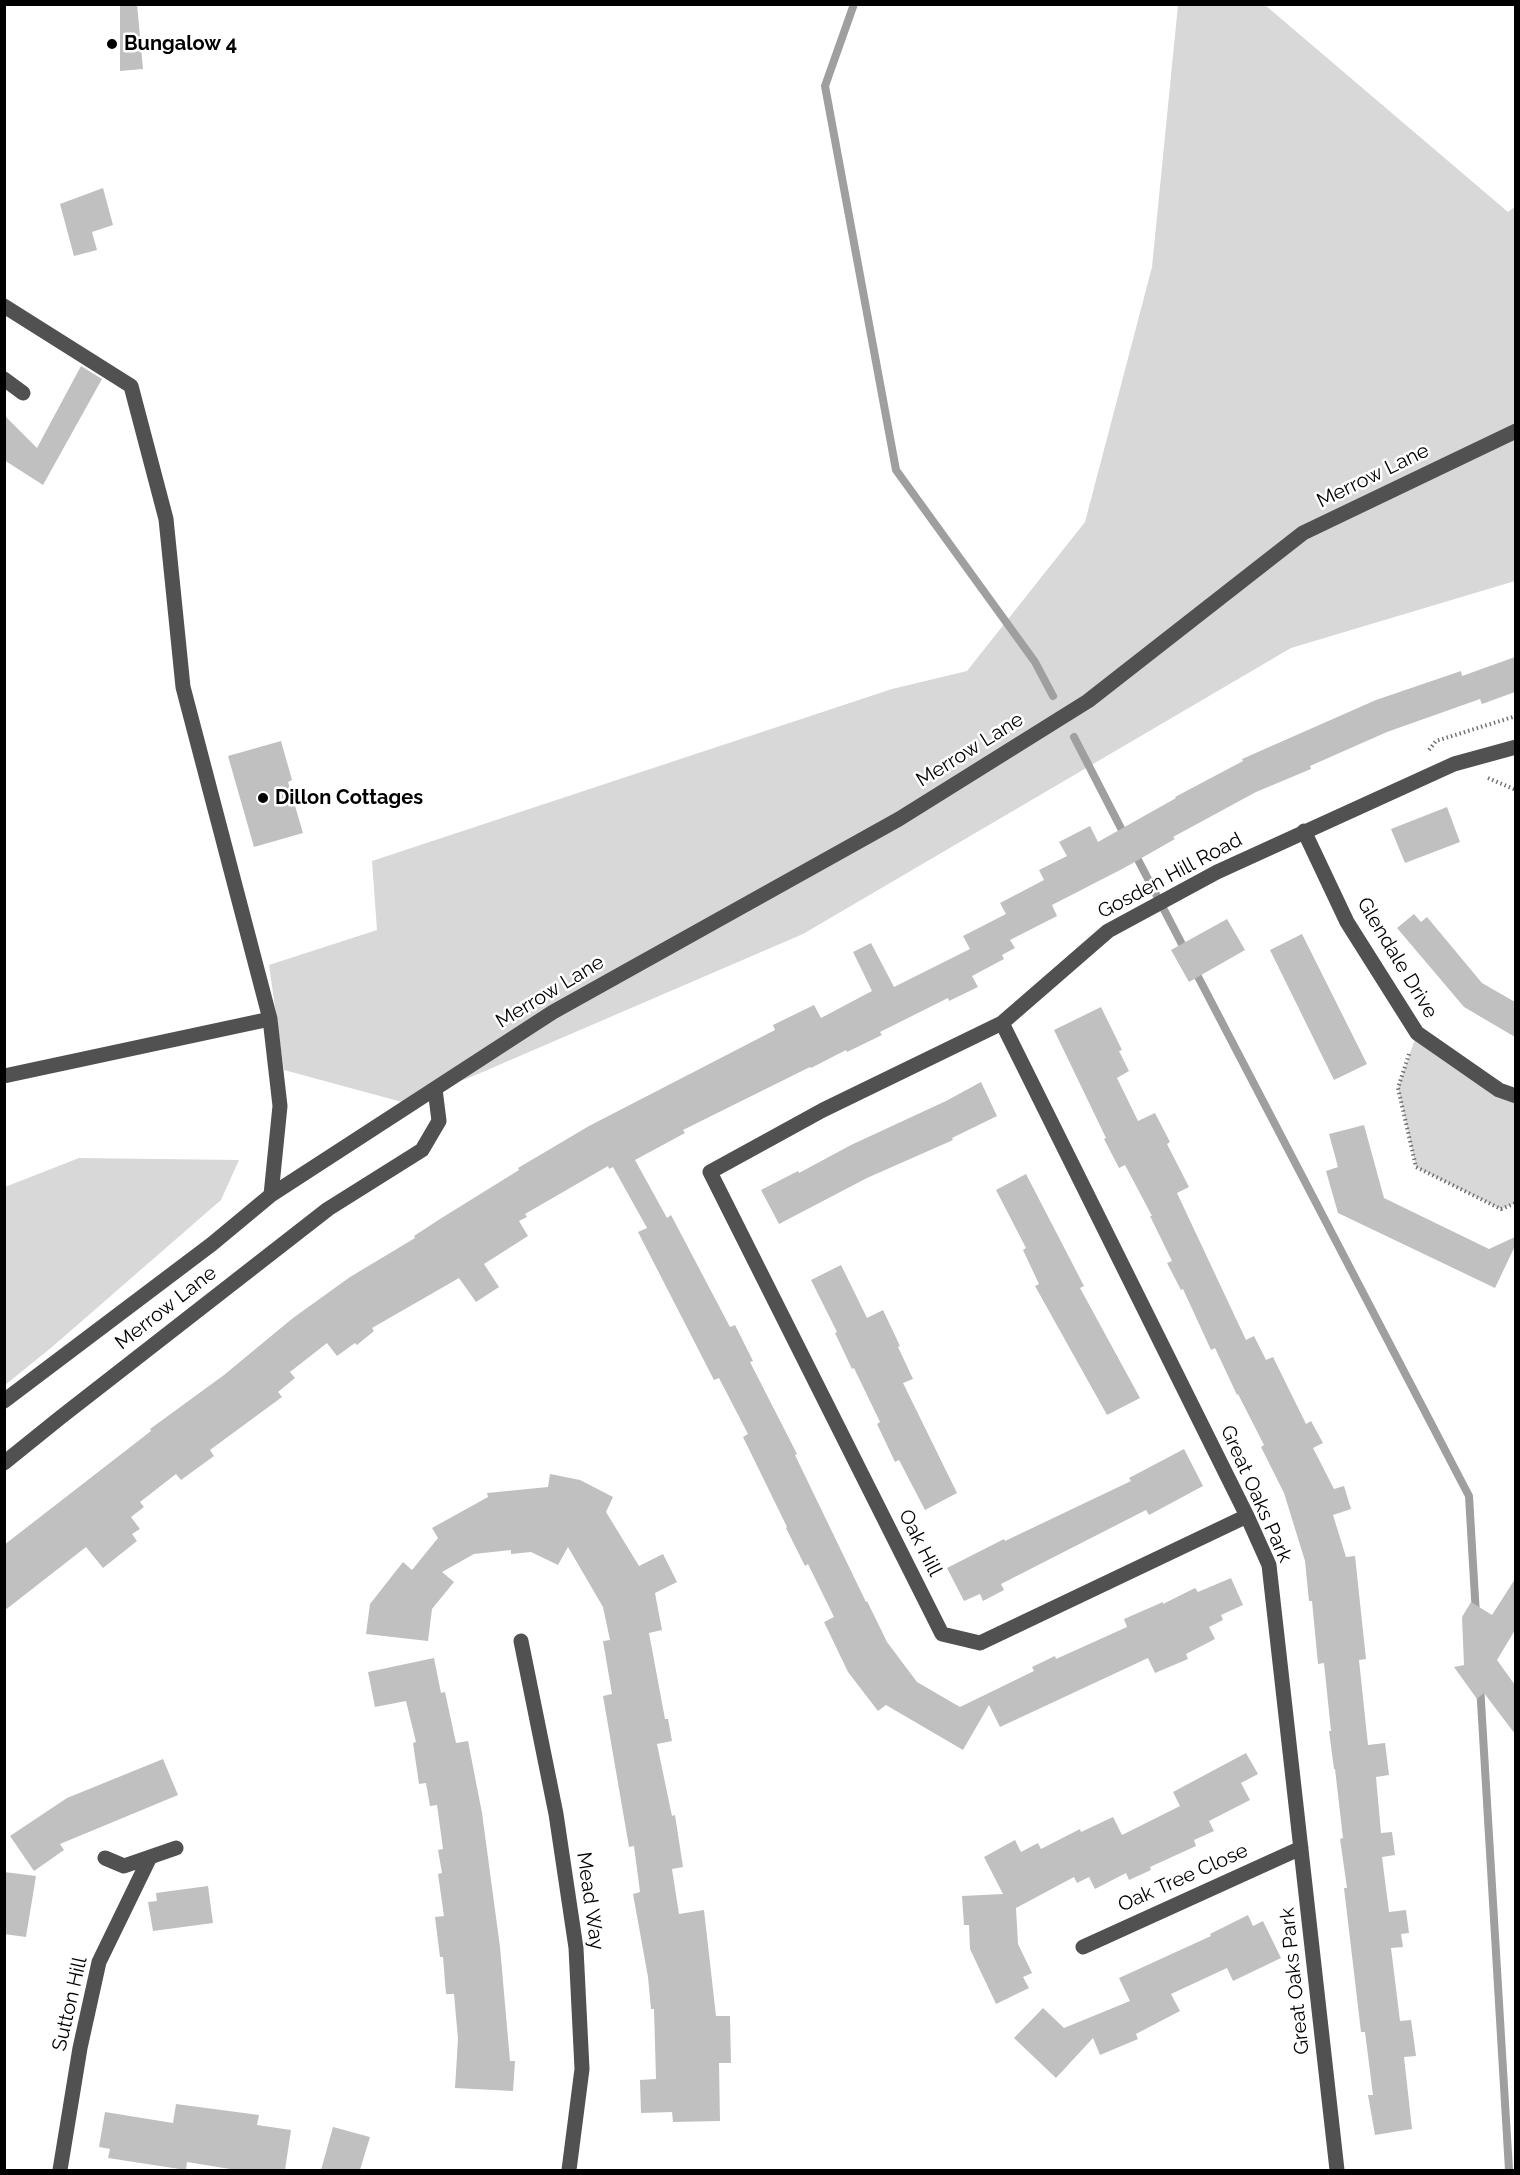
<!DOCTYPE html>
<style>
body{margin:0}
#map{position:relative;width:1520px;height:2175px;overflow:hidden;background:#fff;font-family:Raleway,sans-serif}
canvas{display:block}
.frame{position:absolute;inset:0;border:6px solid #000;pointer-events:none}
</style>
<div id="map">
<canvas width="1520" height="2175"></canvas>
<div class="frame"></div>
</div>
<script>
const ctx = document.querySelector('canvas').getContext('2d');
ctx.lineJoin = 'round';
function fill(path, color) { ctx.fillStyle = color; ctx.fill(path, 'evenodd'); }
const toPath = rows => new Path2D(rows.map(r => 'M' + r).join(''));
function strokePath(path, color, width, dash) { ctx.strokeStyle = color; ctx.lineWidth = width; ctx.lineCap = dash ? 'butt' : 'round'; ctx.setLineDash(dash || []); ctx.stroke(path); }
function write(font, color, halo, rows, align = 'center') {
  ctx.font = font + ' Raleway,sans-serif'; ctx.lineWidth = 5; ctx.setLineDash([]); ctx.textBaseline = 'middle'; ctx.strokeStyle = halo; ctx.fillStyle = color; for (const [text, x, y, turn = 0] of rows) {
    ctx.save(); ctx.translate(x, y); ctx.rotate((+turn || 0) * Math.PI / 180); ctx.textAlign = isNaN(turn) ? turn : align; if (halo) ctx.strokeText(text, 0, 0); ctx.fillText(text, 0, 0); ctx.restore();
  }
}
fill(toPath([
 [1178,5,1265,5,1508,212,1515,207,1515,581,1291,648,803,934,471,1077,402,1102,284,1070,269,965,377,930,372,861,892,689,967,671,1085,522,1152,267],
 [1417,1033,1515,1096,1515,1203,1501,1209,1416,1167,1398,1088],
 [79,1158,239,1160,221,1200,52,1347,5,1385,5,1187]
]), '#d8d8d8');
strokePath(toPath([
 [854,4,825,86,896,470,1035,662,1053,696],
 [1074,737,1126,838],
 [1134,852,1186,952],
 [1193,967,1469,1496,1476,1615],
 [1480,1685,1509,2170]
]), '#9f9f9f', 8);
fill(toPath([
 [120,4,137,4,143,69,120,71],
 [103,188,113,225,92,232,97,250,74,256,60,204],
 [81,366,102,379,43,485,4,460,4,415,37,448],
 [1515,657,1515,692,1482,704,1480,699,1387,732,1310,766,1311,769,1256,792,1173,837,1175,839,1124,868,1052,905,1057,916,1010,940,1015,948,1002,955,1004,959,972,976,978,987,949,1001,948,998,880,1032,882,1035,847,1052,846,1050,811,1068,810,1067,683,1130,685,1133,635,1160,667,1218,671,1215,730,1327,735,1325,753,1361,750,1362,797,1454,795,1455,866,1602,867,1601,887,1642,917,1682,960,1707,1034,1671,1032,1667,1055,1656,1056,1659,1127,1627,1124,1619,1163,1602,1163,1604,1195,1588,1198,1592,1231,1578,1243,1605,1221,1615,1223,1620,1209,1627,1215,1639,1186,1654,1188,1659,1155,1673,1148,1658,1000,1727,989,1705,963,1750,886,1705,878,1711,848,1672,824,1622,834,1617,808,1564,805,1566,786,1528,787,1527,743,1437,748,1434,719,1378,714,1380,638,1232,647,1228,613,1167,609,1169,608,1166,525,1214,527,1217,519,1221,528,1236,484,1264,499,1287,476,1302,459,1278,372,1328,374,1331,357,1345,355,1343,337,1356,327,1343,290,1372,295,1378,278,1392,282,1397,210,1450,214,1456,181,1480,176,1474,140,1502,144,1507,131,1517,140,1529,132,1534,137,1541,103,1568,86,1547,4,1611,4,1545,151,1431,150,1429,224,1375,293,1318,350,1277,415,1238,414,1236,440,1219,519,1170,518,1168,589,1126,775,1030,773,1025,814,1005,821,1018,872,991,853,952,871,943,894,987,970,949,963,936,1006,914,1000,903,1044,880,1039,870,1067,856,1059,842,1090,826,1098,842,1176,798,1175,797,1243,761,1242,759,1376,700,1461,671,1462,676],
 [281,741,292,780,288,782,303,833,254,847,228,756],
 [1447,807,1460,842,1405,863,1391,829],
 [1414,914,1421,922,1427,917,1482,983,1515,1002,1515,1037,1464,1007,1397,928],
 [1227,919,1245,950,1189,982,1171,950],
 [1302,934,1367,1064,1334,1080,1270,950],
 [1101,1007,1122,1050,1119,1051,1129,1071,1117,1078,1138,1121,1155,1113,1170,1142,1167,1144,1189,1187,1177,1193,1246,1340,1254,1336,1266,1360,1273,1357,1306,1424,1311,1421,1323,1443,1313,1448,1334,1489,1344,1486,1351,1509,1333,1515,1346,1557,1355,1556,1366,1659,1359,1660,1368,1745,1385,1743,1389,1775,1376,1777,1381,1833,1392,1832,1395,1855,1382,1857,1389,1912,1406,1910,1409,1933,1401,1934,1403,1947,1391,1948,1400,2021,1411,2020,1416,2056,1404,2057,1412,2129,1375,2135,1368,2095,1373,2095,1365,2032,1361,2032,1344,1888,1347,1888,1340,1839,1343,1838,1335,1769,1334,1769,1329,1731,1331,1731,1324,1663,1318,1664,1312,1601,1309,1601,1305,1561,1284,1493,1261,1447,1264,1445,1238,1394,1237,1395,1215,1348,1211,1350,1183,1289,1181,1290,1167,1263,1172,1261,1150,1216,1152,1216,1125,1165,1119,1168,1104,1139,1106,1138,1054,1030],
 [981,1082,997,1116,952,1138,953,1140,867,1178,779,1224,761,1190,798,1171,799,1173,851,1145,946,1101],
 [1364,1125,1384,1198,1489,1249,1515,1237,1515,1246,1495,1288,1338,1213,1326,1171,1338,1167,1329,1134],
 [1026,1174,1084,1286,1080,1288,1140,1398,1107,1415,1035,1286,1039,1284,1023,1250,1026,1248,996,1190],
 [841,1265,867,1318,883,1310,900,1346,898,1347,913,1379,903,1383,957,1493,925,1510,899,1460,895,1462,877,1424,880,1422,854,1368,852,1369,835,1333,837,1332,811,1280],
 [1184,1449,1203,1486,1149,1515,1146,1510,1001,1584,1004,1590,983,1601,980,1594,964,1601,947,1568,1004,1539,1005,1541,1131,1481,1129,1478],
 [550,1474,580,1480,613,1497,606,1512,639,1566,663,1554,677,1582,655,1593,662,1630,649,1633,665,1719,668,1719,672,1741,657,1744,672,1816,675,1815,683,1867,672,1869,679,1914,704,1910,716,2016,730,2016,731,2063,719,2063,720,2121,673,2122,672,2112,641,2113,640,2080,656,2079,654,2009,651,2009,648,1977,633,1894,640,1892,634,1846,629,1847,603,1696,612,1694,603,1641,610,1640,603,1607,568,1547,558,1565,531,1552,511,1554,511,1550,474,1554,442,1572,454,1582,432,1609,428,1641,366,1634,370,1604,403,1562,412,1570,438,1538,432,1528,488,1497,487,1493,548,1487],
 [1515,1579,1515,1630,1497,1660,1515,1685,1515,1734,1484,1693,1477,1699,1454,1667,1464,1665,1462,1617,1471,1602,1492,1615],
 [434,1658,441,1693,445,1692,456,1743,468,1741,482,1813,500,1947,510,2061,515,2061,513,2091,455,2088,458,2039,454,1994,446,1994,443,1957,440,1957,435,1917,444,1916,438,1874,442,1873,438,1850,443,1849,437,1805,430,1806,426,1783,419,1784,413,1743,416,1742,406,1701,375,1707,368,1672],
 [1246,1753,1258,1774,1241,1783,1250,1800,1209,1821,1214,1831,1194,1840,1196,1846,1150,1867,1151,1870,1129,1880,1126,1873,1095,1889,1089,1877,1077,1883,1074,1877,1016,1908,1018,1944,1032,1973,1023,1977,1029,1988,996,2004,970,1949,969,1925,964,1925,962,1896,1003,1894,984,1857,1015,1840,1021,1852,1038,1843,1041,1849,1080,1829,1081,1832,1113,1817,1122,1835,1180,1806,1173,1792],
 [163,1759,178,1795,60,1844,64,1850,34,1871,10,1836,67,1798],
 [4,1872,36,1876,26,1937,4,1934],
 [208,1886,213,1923,153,1931,148,1902,157,1901,156,1893],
 [1248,1915,1253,1926,1263,1921,1281,1958,1233,1981,1227,1968,1171,1994,1180,2011,1136,2034,1138,2039,1100,2055,1093,2038,1056,2078,1014,2038,1043,2008,1064,2028,1130,2001,1119,1978,1211,1936,1210,1934],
 [176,2104,259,2115,257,2125,291,2130,285,2170,230,2170,230,2169,187,2162,186,2170,108,2158,110,2149,99,2147,105,2112,173,2123],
 [333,2127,370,2137,360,2170,321,2170]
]), '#c0c0c0');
strokePath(toPath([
 [1429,750,1436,741,1516,716],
 [1488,778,1516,790],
 [1409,1054,1398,1088,1416,1167,1501,1209,1516,1203]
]), '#737373', 4, [1.5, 3]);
strokePath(toPath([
 [4,306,131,386,166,519,183,687,270,1019,280,1106,271,1195],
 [4,379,23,393],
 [1304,831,1347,922,1417,1033,1499,1090,1516,1096],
 [1002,1023,1247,1516,1269,1565,1337,2170],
 [4,1076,270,1019],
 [4,1401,212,1244,271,1195,553,1012,899,819,1088,701,1303,533,1516,431],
 [4,1463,61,1417,328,1209,422,1150,439,1121,435,1089],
 [1247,1516,980,1643,942,1634,710,1172,823,1110,1002,1023,1108,931,1217,872,1454,764,1516,747],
 [521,1641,556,1814,576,1948,582,2069,569,2170],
 [105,1858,124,1866,176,1848],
 [1083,1947,1301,1848],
 [60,2170,80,2048,99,1962,150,1857]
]), '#515151', 15);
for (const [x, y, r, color] of [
 [112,44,6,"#000"],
 [263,798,6,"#000"]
]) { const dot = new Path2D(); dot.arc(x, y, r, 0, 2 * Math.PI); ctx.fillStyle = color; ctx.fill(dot); strokePath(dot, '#fff', 2); }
write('bold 20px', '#000', '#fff', [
 ["Bungalow 4",124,44],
 ["Dillon Cottages",275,798]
], 'left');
write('20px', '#000', '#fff', [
 ["Merrow Lane",1373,476,-26],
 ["Merrow Lane",970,750,-32],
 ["Gosden Hill Road",1170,876,-28],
 ["Glendale Drive",1397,958,59],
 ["Merrow Lane",550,992,-31],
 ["Merrow Lane",166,1308,-38],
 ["Great Oaks Park",1256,1494,66],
 ["Oak Hill",920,1543,63],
 ["Oak Tree Close",1183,1878,-24],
 ["Mead Way",590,1901,82],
 ["Great Oaks Park",1295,1981,-96],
 ["Sutton Hill",70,2004,-77]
]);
</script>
